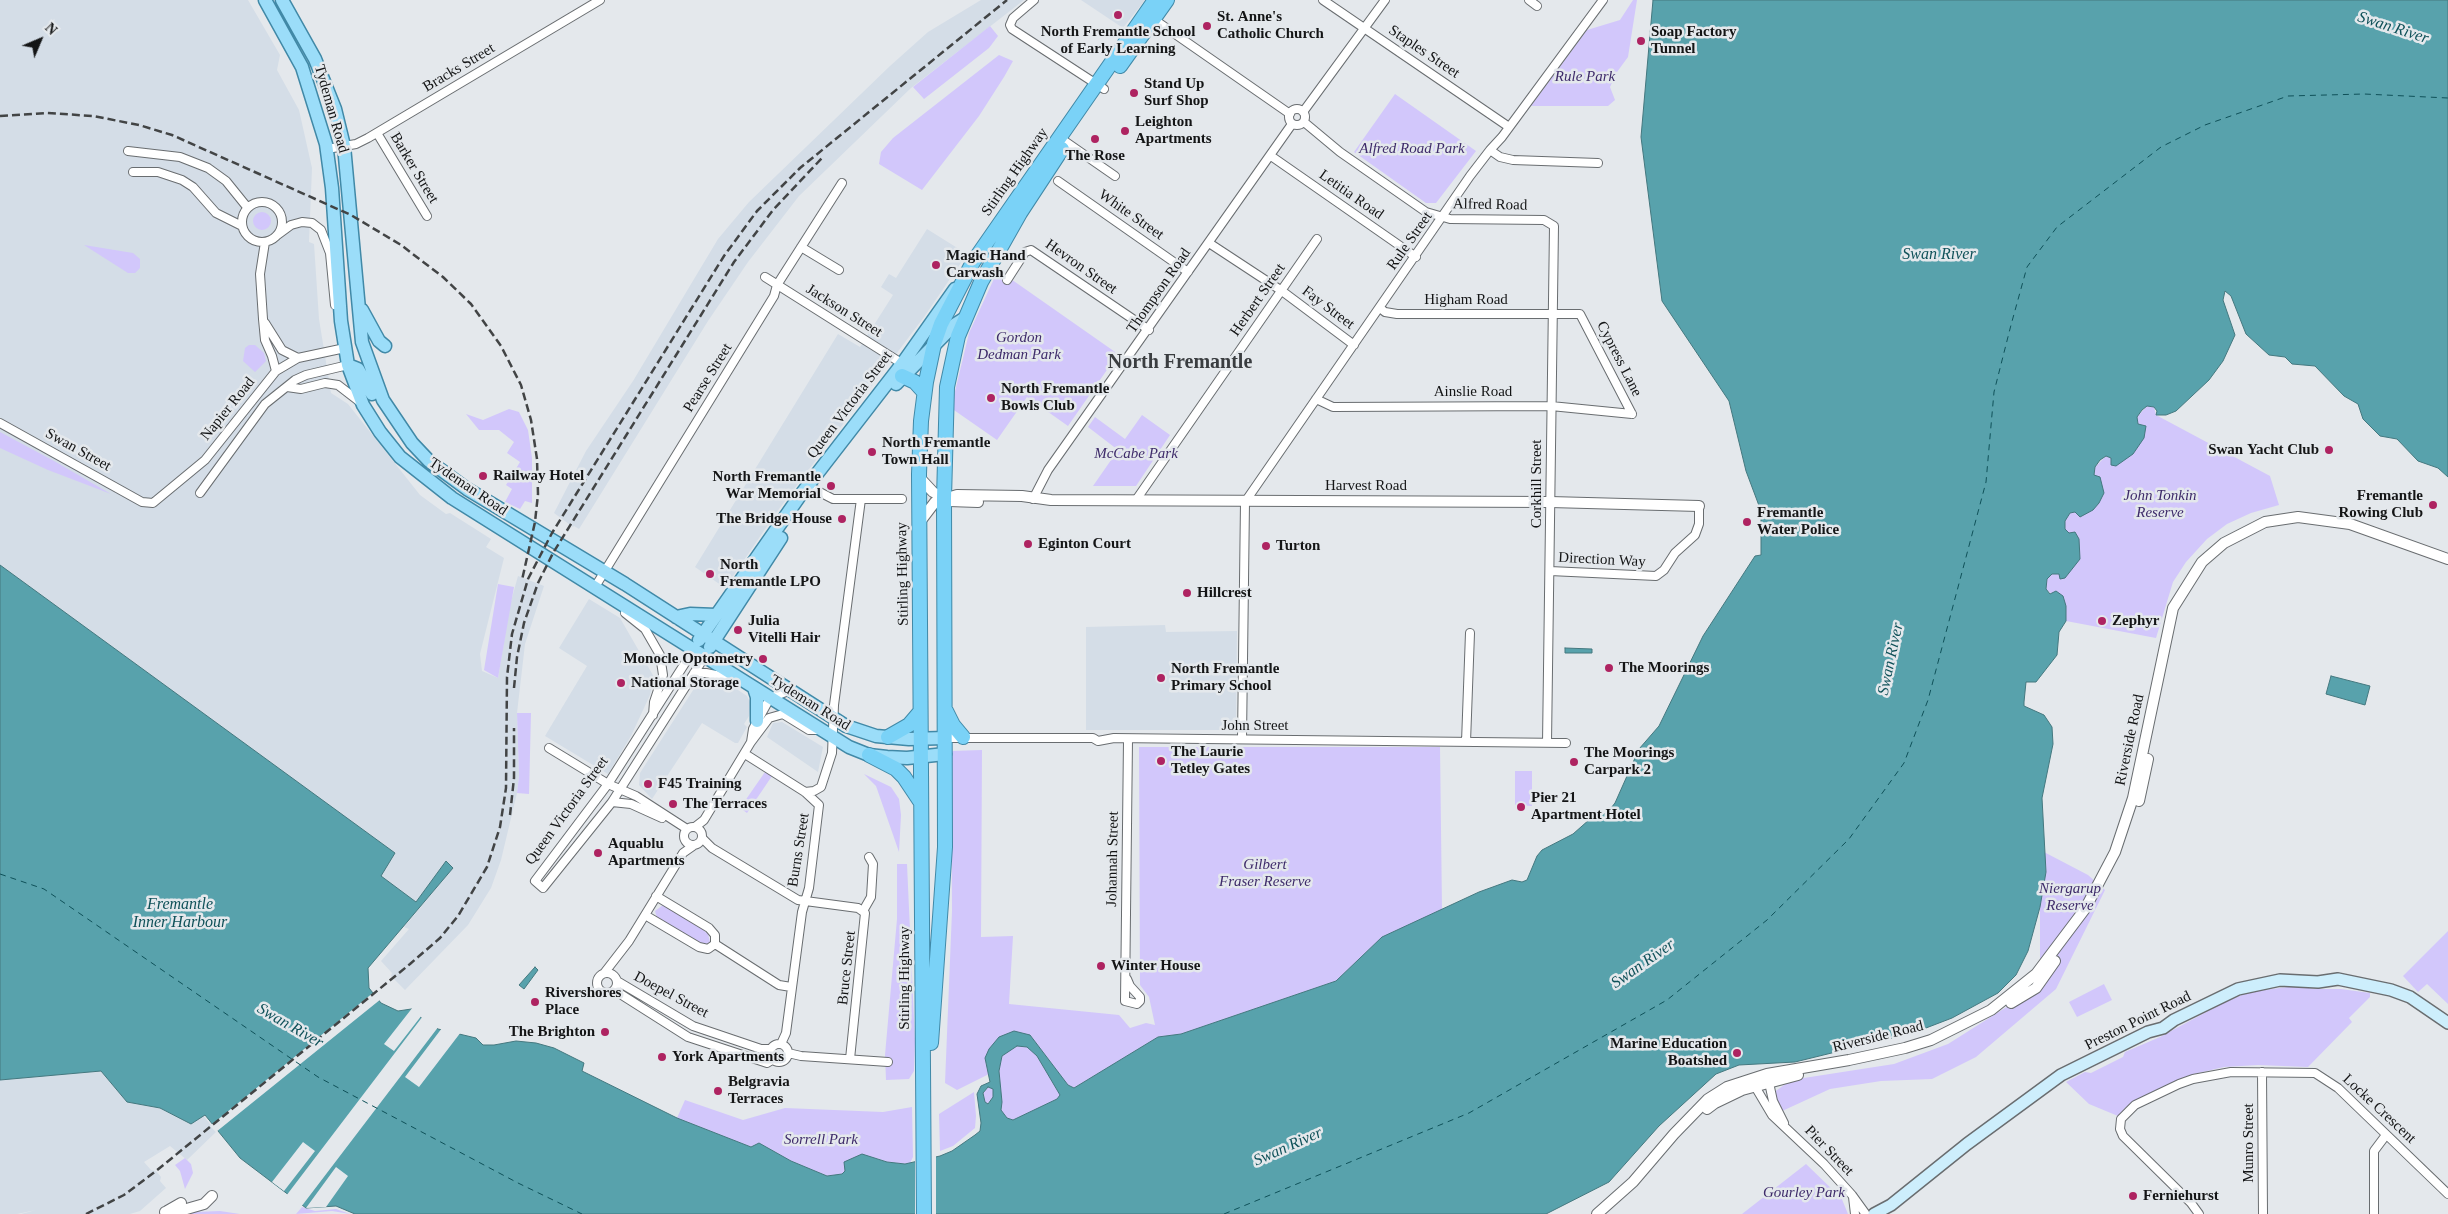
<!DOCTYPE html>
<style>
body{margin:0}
#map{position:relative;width:2448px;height:1214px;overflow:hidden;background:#e4e8ec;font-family:Georgia,serif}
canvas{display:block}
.north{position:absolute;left:15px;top:15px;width:50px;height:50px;-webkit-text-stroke:4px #e4e8ec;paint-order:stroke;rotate:45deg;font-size:14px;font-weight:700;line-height:20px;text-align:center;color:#141516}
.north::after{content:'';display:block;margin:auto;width:18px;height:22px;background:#141516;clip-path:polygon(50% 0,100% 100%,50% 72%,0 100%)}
</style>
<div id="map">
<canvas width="2448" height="1214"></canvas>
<div class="north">N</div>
</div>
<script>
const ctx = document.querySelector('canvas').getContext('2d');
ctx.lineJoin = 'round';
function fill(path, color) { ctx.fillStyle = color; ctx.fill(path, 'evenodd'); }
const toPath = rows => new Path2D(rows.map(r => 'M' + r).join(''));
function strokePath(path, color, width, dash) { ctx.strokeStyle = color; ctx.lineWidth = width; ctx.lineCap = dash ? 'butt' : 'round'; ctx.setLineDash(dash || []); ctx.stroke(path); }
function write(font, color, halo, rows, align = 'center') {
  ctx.font = font + ' Georgia,serif'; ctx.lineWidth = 5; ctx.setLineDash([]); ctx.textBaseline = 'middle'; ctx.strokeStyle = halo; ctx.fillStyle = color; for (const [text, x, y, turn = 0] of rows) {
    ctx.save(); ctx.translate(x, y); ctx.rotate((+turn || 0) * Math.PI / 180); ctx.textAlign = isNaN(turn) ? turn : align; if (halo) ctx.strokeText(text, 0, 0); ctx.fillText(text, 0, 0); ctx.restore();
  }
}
fill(toPath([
 [0,0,248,0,280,55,277,70,299,110,312,168,309,242,314,244,319,319,331,393,348,404,420,495,446,514,450,513,491,539,486,547,504,558,480,654,482,671,498,678,510,605,518,576,544,586,525,644,517,713,519,776,517,793,501,860,491,888,468,925,405,990,391,976,392,973,381,961,409,929,404,927,453,868,445,862,416,902,380,876,395,853,0,565],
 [981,0,1024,0,911,88,799,196,748,262,708,321,579,529,574,526,573,527,554,513,586,451,633,381,718,239,749,202,890,66,928,32],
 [1081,0,1145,0,1123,28],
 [927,229,967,254,924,317,776,513,725,588,695,567,838,334,860,347,893,295,881,287,889,274,896,278],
 [589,599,620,618,654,677,650,695,631,736,608,774,545,736,587,666,559,648],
 [1165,625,1166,632,1237,631,1236,725,1231,730,1086,730,1086,627],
 [703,681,723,683,735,688,747,696,751,704,749,716,744,724,747,727,738,743,735,743,702,723,652,799,639,785,640,773,697,684],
 [782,722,823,747,818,772,767,737,773,723],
 [101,1071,127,1102,160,1108,191,1124,203,1115,216,1132,187,1160,170,1146,144,1162,151,1170,156,1171,161,1177,160,1181,166,1188,140,1211,130,1214,21,1214,36,1210,17,1214,0,1214,0,1080]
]), '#d4dde7');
fill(toPath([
 [1633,0,1637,0,1628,57,1617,72,1610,87,1615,100,1608,106,1531,106,1587,30,1620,20],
 [990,26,998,36,989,48,924,99,913,87],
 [999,55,1013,61,1004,77,979,116,922,190,879,164,881,152,893,138],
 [1395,94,1476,151,1436,203,1426,203,1354,152],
 '253 221a9 9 0 1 1 18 0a9 9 0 1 1-18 0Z',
 [84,245,133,253,140,259,140,268,135,273,128,273],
 [998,270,1118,354,1068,426,1027,397,997,440,951,408,969,333],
 [249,345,255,345,264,353,266,361,255,372,243,361,245,348],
 [2147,406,2154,407,2156,415,2270,476,2279,505,2251,513,2227,524,2207,539,2186,562,2173,582,2156,638,2066,621,2066,606,2046,589,2047,579,2052,574,2059,574,2069,533,2064,529,2065,521,2070,513,2075,512,2094,475,2095,467,2106,456,2111,458,2146,426,2138,424,2137,417],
 [509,409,519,412,528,430,532,458,532,503,525,501,520,509,505,502,512,489,506,485,520,462,507,453,514,442,499,430,479,430,466,414,483,420],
 [1142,415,1170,435,1136,486,1093,486,1118,450,1088,427,1095,417,1125,439],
 [0,432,54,461,111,494,48,470,0,448],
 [498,584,514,587,498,678,484,670],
 [517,713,531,713,529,794,517,793,519,776],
 [1139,747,1440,747,1442,910,1382,937,1336,981,1181,1034,1158,1037,1074,1088,1068,1085,1030,1035,985,1058,989,1074,957,1090,945,1083,952,911,951,751,982,750,981,937,1013,936,1009,1004,1119,1015,1130,1028,1146,1023,1155,1025,1149,997,1140,985],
 [1515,771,1532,771,1532,806,1515,805],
 [765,772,772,776,747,813,740,808],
 [864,774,891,787,899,799,901,815,899,852,876,786],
 [2044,852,2088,875,2105,890,2056,989,1976,1057,1932,1079,1881,1081,1830,1089,1780,1112,1773,1093,1791,1080,1894,1064,1948,1044,2024,996,2040,967,2040,907,2046,872],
 [897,864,907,864,915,1042,914,1071,909,1079,886,1080,885,1055,897,919],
 [663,905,701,928,708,934,710,942,704,945,698,942,657,918,655,911],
 [2448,931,2448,1004,2427,984,2418,992,2403,976],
 [2104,984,2112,1000,2077,1017,2069,1002],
 [2295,986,2316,989,2341,989,2370,993,2370,997,2349,1018,2352,1022,2308,1067,2258,1065,2224,1067,2194,1074,2141,1098,2126,1107,2118,1116,2089,1104,2066,1082,2085,1072,2091,1073,2123,1057,2125,1052,2160,1037,2223,1003,2249,992],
 [1017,1046,1028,1047,1037,1056,1060,1095,1057,1099,1013,1120,1007,1118,1001,1111,1002,1102,999,1071,1002,1056],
 [988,1087,993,1089,993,1097,987,1104,985,1103,983,1093],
 [974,1092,976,1116,975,1128,953,1146,940,1151,939,1114],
 [685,1100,743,1120,785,1108,883,1112,912,1107,913,1157,910,1163,905,1164,887,1162,876,1158,842,1174,827,1176,791,1161,759,1143,751,1147,677,1118],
 [185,1158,191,1164,193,1173,185,1189,180,1171,175,1165],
 [1806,1164,1835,1192,1839,1192,1848,1214,1742,1214],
 [302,1207,315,1211,336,1209,350,1214,332,1211,296,1214],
 [220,1211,240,1214,182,1214,195,1212]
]), '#d2c7fb');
const water = toPath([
 [1653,0,2448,0,2448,477,2438,468,2418,461,2397,439,2380,436,2363,419,2358,404,2344,396,2315,366,2292,364,2285,357,2269,355,2246,334,2231,296,2225,291,2223,300,2235,335,2223,361,2209,380,2176,411,2166,415,2156,415,2157,411,2154,407,2147,406,2142,410,2137,417,2138,424,2146,426,2144,438,2133,454,2116,466,2111,465,2111,458,2106,456,2100,460,2095,467,2094,475,2100,477,2104,493,2099,503,2093,510,2080,517,2075,512,2070,513,2065,521,2065,529,2069,533,2075,532,2079,539,2080,559,2065,578,2060,579,2059,574,2052,574,2047,579,2046,589,2050,594,2056,591,2063,596,2066,606,2066,621,2059,632,2057,655,2036,682,2026,682,2024,702,2024,706,2044,715,2052,727,2053,744,2042,798,2046,872,2040,907,2028,951,2016,975,1998,993,1952,1018,1913,1033,1795,1062,1739,1065,1716,1074,1659,1126,1609,1182,1546,1214,355,1214,336,1206,306,1208,240,1158,205,1115,191,1124,160,1108,127,1102,101,1071,0,1080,0,565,395,853,381,876,416,902,446,861,453,868,368,968,369,988,381,1003,398,1011,418,1008,420,1017,438,1029,476,1038,483,1045,494,1045,516,1041,536,1043,554,1048,584,1063,582,1071,677,1118,751,1147,759,1143,791,1161,827,1176,842,1174,845,1171,844,1162,862,1154,887,1162,905,1164,940,1156,952,1151,975,1135,980,1131,981,1123,977,1094,981,1086,990,1082,985,1058,989,1049,999,1037,1014,1031,1030,1035,1068,1085,1074,1088,1158,1037,1181,1034,1336,981,1382,937,1479,892,1512,880,1522,882,1527,880,1537,856,1542,850,1573,834,1590,819,1607,813,1615,803,1639,749,1659,726,1703,636,1755,556,1761,555,1761,511,1746,471,1729,401,1662,301,1641,137,1653,0],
 [1017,1046,1027,1047,1037,1056,1060,1095,1057,1099,1013,1120,1007,1118,1001,1110,1002,1102,999,1071,1002,1056,1017,1046],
 [988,1087,993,1089,993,1097,988,1104,985,1102,983,1093,988,1087],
 [1565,648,1592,649,1592,653,1565,653,1565,648],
 [2331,676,2370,686,2365,705,2326,694,2331,676],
 [535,967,538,970,524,989,519,985,535,967]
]);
fill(water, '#58a2ac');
strokePath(water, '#44787f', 1);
fill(toPath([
 [374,992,381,999,216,1132,210,1126],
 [419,1006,422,1015,394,1051,384,1044,413,1007],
 [423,1016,439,1026,301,1207,286,1196],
 [442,1028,461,1032,419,1087,405,1077],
 [303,1142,315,1151,284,1191,272,1182],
 [936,1155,936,1214,915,1214,915,1159],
 [336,1167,348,1176,326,1207,306,1208]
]), '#e4e8ec');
strokePath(toPath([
 [0,874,44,889,318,1077,518,1183,582,1214],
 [1224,1214,1469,1113,1667,1000,1767,920,1849,839,1904,763,1928,700,1986,482,1994,392,2011,325,2027,267,2057,227,2161,147,2205,125,2288,96,2364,94,2448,98]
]), '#0f5159', 1, [6, 5]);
const minor = toPath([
 [1034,0,1013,18,1010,25,1012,29,1104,89],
 [1323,0,1509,127],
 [1529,0,1537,6],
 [1152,18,1290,114],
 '1289 117a8 8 0 1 1 16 0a8 8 0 1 1-16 0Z',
 [1303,112,1385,0],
 [1304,122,1340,152,1426,212,1450,219,1544,220,1554,226,1547,743],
 [377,133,427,216],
 [1066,142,1115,176],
 [327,149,356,144,368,138,600,0],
 [1490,150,1500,157,1513,160,1598,163],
 [128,151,180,157,208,168,226,181,247,207],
 [1271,156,1416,257],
 [133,172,158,172,182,180,193,187,216,213,242,226],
 [1058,181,1188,272],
 '242 222a20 20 0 1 1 40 0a20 20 0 1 1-40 0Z',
 [276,236,291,225,302,222,312,223,321,230,330,253,335,305],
 [265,242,260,274,263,319,265,340,272,356,276,371],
 [1209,243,1282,291,1354,345],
 [801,247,839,270],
 [765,277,906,366],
 [1007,280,1025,252,1031,250,1149,330],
 [1380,308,1385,312,1397,314,1580,314,1632,414],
 [265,323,282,350,298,358],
 [287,387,301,389,325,383,338,385,360,402],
 [1316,399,1333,407,1551,406,1632,414],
 [0,423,142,502,153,503,205,460,276,371,298,358,345,348],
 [808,486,833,499,902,499],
 [200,493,265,404,295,380,306,375,348,365],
 [1033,499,1048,470,1292,124],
 [1136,500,1317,239],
 [1550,571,1656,576,1664,570,1675,553,1695,535,1699,524,1699,506],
 [597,589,595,587,774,296,777,285,842,183],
 [625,613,645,629,660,655,663,675,654,702,653,715],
 [694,649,608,784,535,881,543,888,612,802,705,656],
 [694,673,706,673,735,679],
 [945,738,1093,738,1098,741,1114,738,1566,743],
 [1242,739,1245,502,1470,176,1490,150,1502,137,1603,0],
 [751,742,753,729,770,698,791,690],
 [1466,742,1470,633],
 [549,748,608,784,636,796,687,829],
 [745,754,805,792,819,805,809,888,802,912,786,1033,781,1044],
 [805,792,814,791,821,787,832,753,834,705,861,499],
 [612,802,631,804,662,818],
 '684 836a9 9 0 1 1 18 0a9 9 0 1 1-18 0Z',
 [695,827,704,820,751,742,769,718,783,714,809,730,820,730],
 [702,838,712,848,798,900,858,908,865,913,850,1059],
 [863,911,871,897,873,864,869,857],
 [645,915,699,947,708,949,715,944,715,935,709,928,656,896],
 [715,944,779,985,791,987],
 [605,972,629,941,683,853,693,846],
 '597 983a10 10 0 1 1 20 0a10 10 0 1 1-20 0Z',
 [1127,979,1130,986,1140,997,1140,1001,1137,1004,1125,1001,1128,740],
 [617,981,693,1026,761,1049,770,1049],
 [614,990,688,1037,767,1063,772,1060],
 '770 1053a9 9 0 1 1 18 0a9 9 0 1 1-18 0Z',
 [788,1053,801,1056,888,1062],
 [2262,1072,2263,1214],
 [1768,1078,1773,1101,1784,1123],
 [1753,1083,1772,1115,1824,1164,1852,1195,1865,1213],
 [1853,1197,1855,1214],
 [2199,1214,2191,1203,2123,1136,2120,1129,2121,1119,2135,1105,2179,1084,2193,1079,2231,1072,2315,1073,2338,1088,2448,1194],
 [2374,1214,2374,1151,2386,1135]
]);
const tertiary = toPath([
 [919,477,933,492,949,501,978,502],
 [919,523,935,502,957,495,1022,496,1051,500,1550,502,1699,506],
 [2139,801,2148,759],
 [2011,1003,2036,988,2055,961],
 [1707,1109,1715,1103,1742,1090,1798,1075],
 [167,1211,181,1203],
 [165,1212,176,1212,204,1204,212,1196],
 [1597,1214,1633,1182,1674,1134,1708,1099,1727,1087,1767,1074,1849,1060,1905,1048,1931,1040,1991,1010,2036,974,2085,909,2115,852,2133,798,2173,608,2202,562,2224,543,2265,522,2298,517,2350,524,2448,559]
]);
const secondary = toPath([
 [1874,1214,1891,1205,1967,1144,2061,1075,2148,1032,2163,1028,2174,1020,2238,989,2280,980,2318,982,2338,979,2391,990,2410,997,2448,1023]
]);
const primary = toPath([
 [265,0,302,67,326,144,332,188,341,321,348,365,363,405,380,432,400,457,452,498,849,747,869,755,887,757,907,758,945,754],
 [282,0,315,59,335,109,344,146,362,342,383,400,412,443,429,461,467,489,625,584,846,726,876,736,909,739,945,738],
 [362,310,379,341,385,346],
 [348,365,358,369,372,394],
 [896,384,954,325,965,318],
 [676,617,690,614,716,615],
 [699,640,799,497,902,364,955,289],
 [710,647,781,538],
 [754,688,757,697,757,721]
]);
const trunk = toPath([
 [1120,66,1167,0],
 [902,376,915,382,924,392],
 [946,711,953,725,963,737],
 [888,737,909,725,920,712],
 [869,755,896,769,904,777,920,801],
 [931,1043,945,847,944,498,947,387,958,336,981,282,1020,213,1062,149],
 [924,1214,919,474,921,421,926,382,934,344,941,324,973,262,1155,0]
]);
strokePath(minor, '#696d70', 10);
strokePath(tertiary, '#696d70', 12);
strokePath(secondary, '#696d70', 14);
strokePath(primary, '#4189a7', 15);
strokePath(trunk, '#4189a7', 16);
strokePath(minor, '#fff', 8);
strokePath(tertiary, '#fff', 10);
strokePath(secondary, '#cdeefc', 11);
strokePath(primary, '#9bddf9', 12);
strokePath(trunk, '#7ad2f7', 14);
strokePath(toPath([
 [0,116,47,113,93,116,139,125,172,135,351,215,401,245,443,277,471,304,501,346,521,385,531,420,537,459,538,494,535,522,522,580],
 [514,688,517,657,524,623,538,583,553,553,734,262,773,210,822,158],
 [510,815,514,778,514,728],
 [86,1214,124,1195,156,1171,410,964,440,938,458,916,487,867,500,827,506,788,507,677,512,634,528,579,552,533,724,256,757,211,800,168,1007,0]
]), '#424445', 2.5, [8, 4]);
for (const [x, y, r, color] of [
 [1118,15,5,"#ae2361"],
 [1207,26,5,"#ae2361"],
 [1641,41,5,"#ae2361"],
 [1134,93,5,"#ae2361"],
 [1125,131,5,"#ae2361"],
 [1095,139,5,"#ae2361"],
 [936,265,5,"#ae2361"],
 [991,398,5,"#ae2361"],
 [2329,450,5,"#ae2361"],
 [872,452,5,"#ae2361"],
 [483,476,5,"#ae2361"],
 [831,486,5,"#ae2361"],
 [2433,505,5,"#ae2361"],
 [842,519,5,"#ae2361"],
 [1747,522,5,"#ae2361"],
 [1028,544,5,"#ae2361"],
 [1266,546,5,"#ae2361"],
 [710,574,5,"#ae2361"],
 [1187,593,5,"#ae2361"],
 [2102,621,5,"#ae2361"],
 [738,630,5,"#ae2361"],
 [763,659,5,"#ae2361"],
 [1609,668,5,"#ae2361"],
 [1161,678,5,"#ae2361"],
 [621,683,5,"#ae2361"],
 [1161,761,5,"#ae2361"],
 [1574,762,5,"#ae2361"],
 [648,784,5,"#ae2361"],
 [673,804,5,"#ae2361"],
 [1521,807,5,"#ae2361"],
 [598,853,5,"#ae2361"],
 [1101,966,5,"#ae2361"],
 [535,1002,5,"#ae2361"],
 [605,1032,5,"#ae2361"],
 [1737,1053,5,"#ae2361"],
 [662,1057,5,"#ae2361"],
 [718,1091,5,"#ae2361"],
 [2133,1196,5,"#ae2361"]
]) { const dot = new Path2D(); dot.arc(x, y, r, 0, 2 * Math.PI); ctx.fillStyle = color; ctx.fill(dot); strokePath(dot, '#e4e8ec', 2); }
write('bold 15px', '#141516', '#e4e8ec', [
 ["St. Anne's",1217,17],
 ["Catholic Church",1217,34],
 ["North Fremantle School",1118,32,"center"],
 ["of Early Learning",1118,49,"center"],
 ["Soap Factory",1651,32],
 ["Tunnel",1651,49],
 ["Stand Up",1144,84],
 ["Surf Shop",1144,101],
 ["Leighton",1135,122],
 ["Apartments",1135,139],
 ["The Rose",1095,156,"center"],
 ["Magic Hand",946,256],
 ["Carwash",946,273],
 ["North Fremantle",1001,389],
 ["Bowls Club",1001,406],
 ["North Fremantle",882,443],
 ["Town Hall",882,460],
 ["Swan Yacht Club",2319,450,"right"],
 ["Railway Hotel",493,476],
 ["North Fremantle",821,477,"right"],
 ["War Memorial",821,494,"right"],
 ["Fremantle",2423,496,"right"],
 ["Rowing Club",2423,513,"right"],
 ["Fremantle",1757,513],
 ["Water Police",1757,530],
 ["The Bridge House",832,519,"right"],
 ["Eginton Court",1038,544],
 ["Turton",1276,546],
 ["North",720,565],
 ["Fremantle LPO",720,582],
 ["Hillcrest",1197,593],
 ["Julia",748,621],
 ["Vitelli Hair",748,638],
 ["Zephyr",2112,621],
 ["Monocle Optometry",753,659,"right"],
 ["The Moorings",1619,668],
 ["North Fremantle",1171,669],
 ["Primary School",1171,686],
 ["National Storage",631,683],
 ["The Laurie",1171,752],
 ["Tetley Gates",1171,769],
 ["The Moorings",1584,753],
 ["Carpark 2",1584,770],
 ["F45 Training",658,784],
 ["Pier 21",1531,798],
 ["Apartment Hotel",1531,815],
 ["The Terraces",683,804],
 ["Aquablu",608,844],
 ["Apartments",608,861],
 ["Winter House",1111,966],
 ["Rivershores",545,993],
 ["Place",545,1010],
 ["The Brighton",595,1032,"right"],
 ["Marine Education",1727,1044,"right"],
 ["Boatshed",1727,1061,"right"],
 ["York Apartments",672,1057],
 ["Belgravia",728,1082],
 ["Terraces",728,1099],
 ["Ferniehurst",2143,1196]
], 'left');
write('15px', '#141516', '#e4e8ec', [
 ["Staples Street",1424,52,34],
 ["Bracks Street",459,68,-31],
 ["Tydeman Road",331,109,74],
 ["Barker Street",414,168,59],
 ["Stirling Highway",1015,172,-55],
 ["Letitia Road",1351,195,35],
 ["Alfred Road",1490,205,1],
 ["White Street",1131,215,35],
 ["Rule Street",1410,241,-55],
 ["Hevron Street",1081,267,35],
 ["Thompson Road",1159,291,-55],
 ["Herbert Street",1258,300,-55],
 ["Higham Road",1466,300],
 ["Fay Street",1328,308,37],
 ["Jackson Street",844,311,32],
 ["Cypress Lane",1619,359,63],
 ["Pearse Street",708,378,-58],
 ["Ainslie Road",1473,392],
 ["Queen Victoria Street",850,405,-53],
 ["Napier Road",228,409,-51],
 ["Swan Street",78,450,29],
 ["Corkhill Street",1537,484,-90],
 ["Harvest Road",1366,486],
 ["Tydeman Road",468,487,34],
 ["Direction Way",1602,560,3],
 ["Stirling Highway",903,574,-91],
 ["Tydeman Road",810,703,32],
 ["John Street",1255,726],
 ["Riverside Road",2130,740,-78],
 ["Queen Victoria Street",567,811,-54],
 ["Burns Street",799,850,-81],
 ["Johannah Street",1113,859,-89],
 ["Bruce Street",847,968,-84],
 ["Stirling Highway",905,978,-90],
 ["Doepel Street",671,995,28],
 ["Preston Point Road",2138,1021,-26],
 ["Riverside Road",1878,1037,-14],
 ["Locke Crescent",2379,1109,43],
 ["Munro Street",2249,1143,-90],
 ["Pier Street",1829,1151,46]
]);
write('italic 15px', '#3e2b6a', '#e4e8ec', [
 ["Rule Park",1585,77],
 ["Alfred Road Park",1412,149],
 ["Gordon",1019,338],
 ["Dedman Park",1019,355],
 ["McCabe Park",1136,454],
 ["John Tonkin",2160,496],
 ["Reserve",2160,513],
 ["Gilbert",1265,865],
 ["Fraser Reserve",1265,882],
 ["Niergarup",2070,889],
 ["Reserve",2070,906],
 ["Sorrell Park",821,1140],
 ["Gourley Park",1804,1193]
]);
write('italic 16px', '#0f5159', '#e4e8ec', [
 ["Swan River",2393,28,18],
 ["Swan River",1939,255],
 ["Swan River",1891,659,-78],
 ["Fremantle",180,905],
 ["Inner Harbour",180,923],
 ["Swan River",1643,964,-35],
 ["Swan River",290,1026,30],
 ["Swan River",1288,1147,-24]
]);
write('bold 20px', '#3a3d40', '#e4e8ec', [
 ["North Fremantle",1180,363]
]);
</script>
